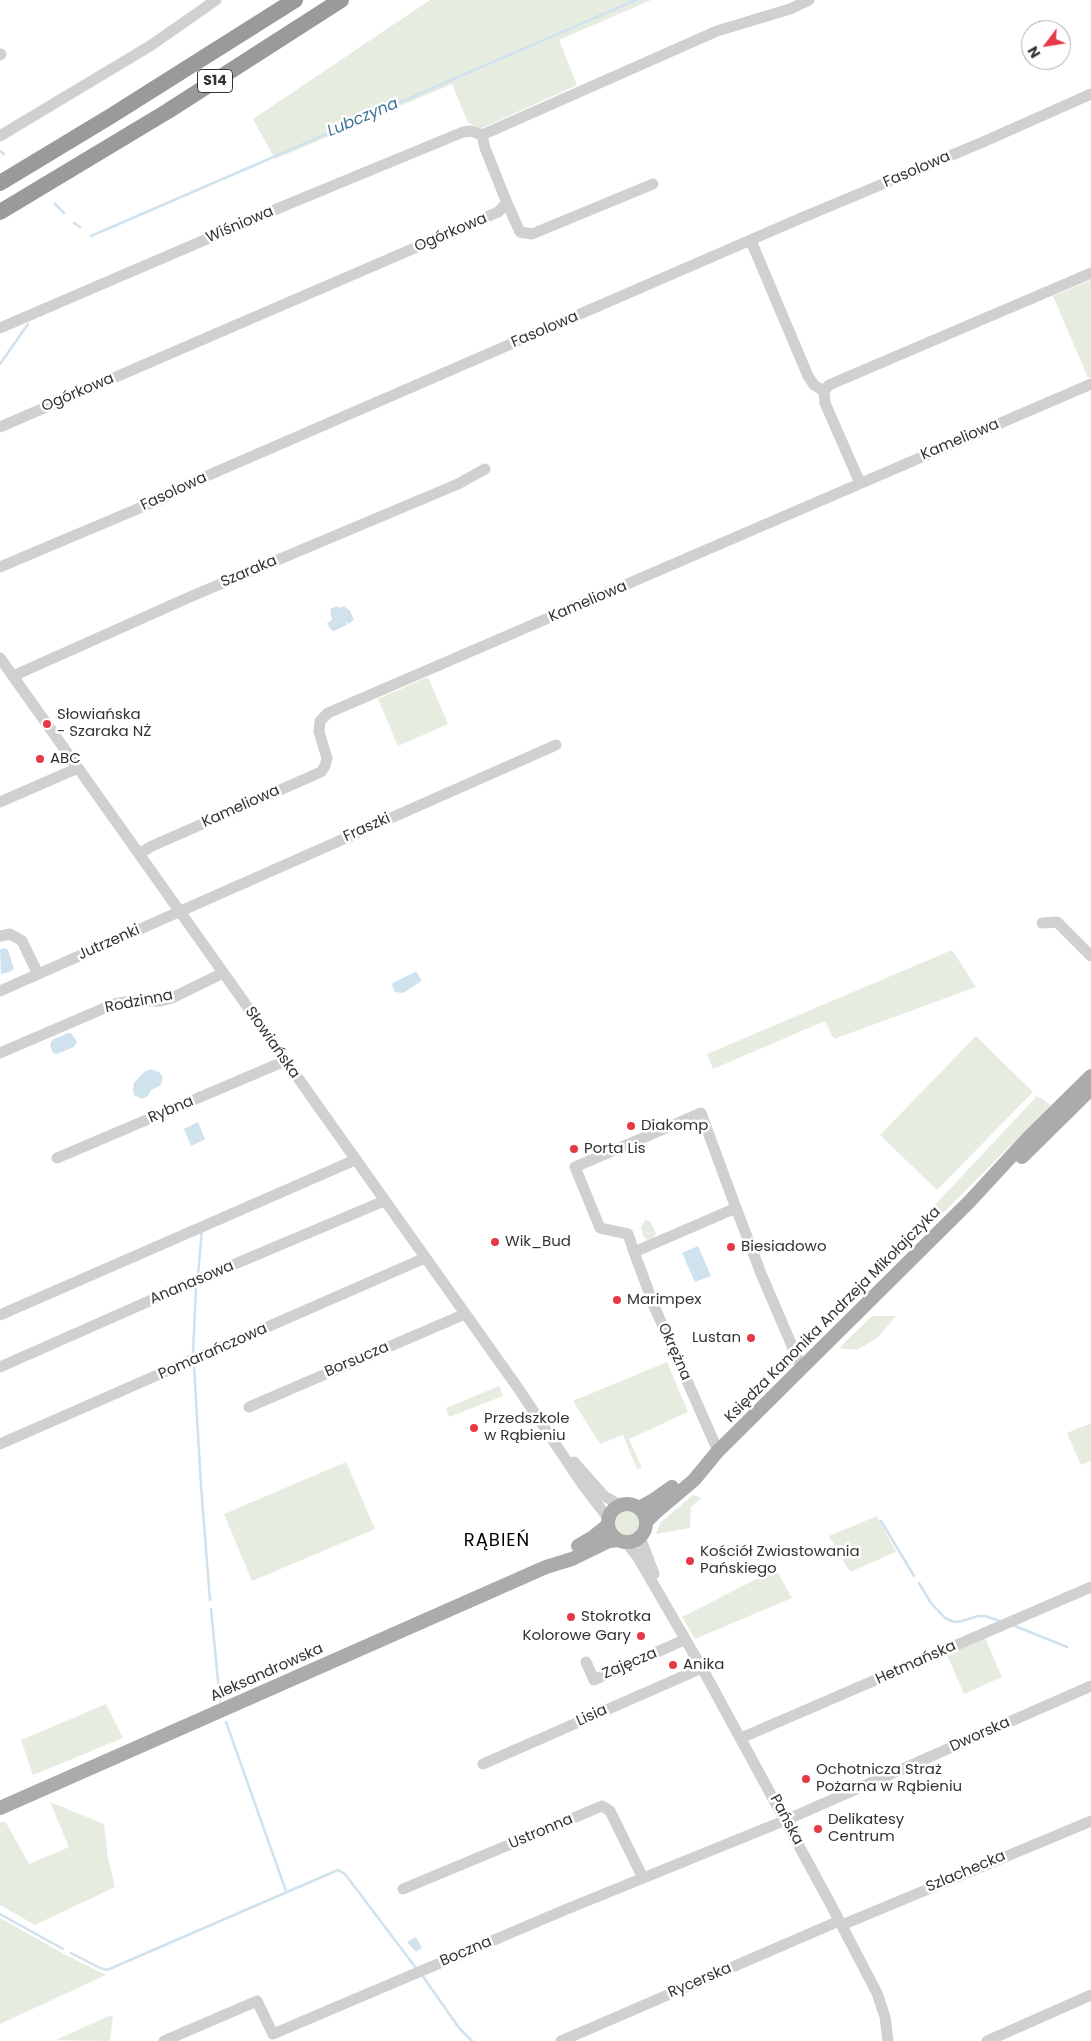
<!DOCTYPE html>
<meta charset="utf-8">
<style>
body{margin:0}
#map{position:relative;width:1091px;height:2041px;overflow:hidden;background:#fff;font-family:Poppins,sans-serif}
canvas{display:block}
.north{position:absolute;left:1021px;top:20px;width:50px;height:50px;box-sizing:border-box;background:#fff;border:1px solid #adadad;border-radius:50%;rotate:239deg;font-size:14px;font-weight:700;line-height:20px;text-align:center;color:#333}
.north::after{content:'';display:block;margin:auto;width:18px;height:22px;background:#e63946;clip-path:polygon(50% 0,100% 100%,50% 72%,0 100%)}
</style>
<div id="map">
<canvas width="1091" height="2041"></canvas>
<div class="north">N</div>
</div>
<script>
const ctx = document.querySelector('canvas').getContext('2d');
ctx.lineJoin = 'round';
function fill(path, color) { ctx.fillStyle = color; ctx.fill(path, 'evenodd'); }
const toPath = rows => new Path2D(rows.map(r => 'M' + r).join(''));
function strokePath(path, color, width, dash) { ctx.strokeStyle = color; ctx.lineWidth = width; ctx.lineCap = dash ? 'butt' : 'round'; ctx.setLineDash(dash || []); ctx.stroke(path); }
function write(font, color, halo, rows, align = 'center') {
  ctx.font = font + ' Poppins,sans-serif'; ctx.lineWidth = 5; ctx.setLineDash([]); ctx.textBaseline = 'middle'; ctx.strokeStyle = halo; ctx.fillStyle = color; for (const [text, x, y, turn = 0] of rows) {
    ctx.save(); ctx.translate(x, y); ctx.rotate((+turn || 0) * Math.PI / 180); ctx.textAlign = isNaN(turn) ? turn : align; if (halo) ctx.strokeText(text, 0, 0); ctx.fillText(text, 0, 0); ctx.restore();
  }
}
fill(toPath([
 [430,0,651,0,559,40,577,85,480,129,468,122,452,84,275,159,253,119],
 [1091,280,1091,377,1088,378,1053,296],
 [428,677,448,724,398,746,378,699],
 [952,950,976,987,834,1039,825,1021,713,1069,707,1054],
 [976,1036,1033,1092,937,1190,880,1135],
 [1037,1096,1051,1105,925,1231,916,1225],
 [645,1220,650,1221,656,1233,653,1238,647,1240,643,1236,641,1228],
 [872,1316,896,1316,877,1338,857,1350,839,1348],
 [667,1362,688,1412,629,1439,642,1468,637,1469,623,1435,600,1444,573,1401],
 [499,1386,503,1396,449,1417,446,1408],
 [1091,1423,1091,1461,1081,1465,1067,1433],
 [346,1462,375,1529,252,1581,224,1514],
 [693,1495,702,1498,691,1507,690,1528,656,1534,660,1523],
 '613 1522a13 13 0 1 1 26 0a13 13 0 1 1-26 0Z',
 [877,1516,896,1552,850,1572,829,1536],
 [776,1569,792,1598,695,1639,682,1617],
 [985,1638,1002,1677,964,1694,947,1655],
 [106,1704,123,1738,33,1775,21,1740],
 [50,1802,104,1824,108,1858,115,1887,35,1925,0,1905,0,1823,5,1821,29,1864,69,1847],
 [0,1918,66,1955,106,1975,0,2024],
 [109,2016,113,2016,110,2041,56,2040]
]), '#e6ecdf');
fill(toPath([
 [337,606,339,608,343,606,345,607,350,611,354,620,348,624,345,620,347,625,334,631,331,630,327,623,332,620,330,609],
 [5,948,8,950,14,969,10,972,1,974,0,949],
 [415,972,417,972,421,980,420,982,403,993,395,992,392,986,393,983],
 [68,1033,71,1033,77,1042,74,1047,57,1054,53,1053,50,1045,52,1040],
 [151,1069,159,1072,163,1077,161,1085,151,1090,148,1096,142,1099,134,1095,133,1089,134,1083,144,1072],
 [198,1122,205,1139,191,1146,184,1129],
 [698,1246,711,1276,695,1282,682,1253],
 [416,1937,422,1948,416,1952,407,1942]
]), '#cfe2ee');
strokePath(toPath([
 [0,151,4,154],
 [55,204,64,213],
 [74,223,80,227],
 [91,236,636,0],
 [0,364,28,324],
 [198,1275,202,1230],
 [193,1352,196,1289],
 [194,1366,201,1486,210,1600],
 [881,1521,914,1576],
 [919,1583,931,1603,945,1618,954,1622,962,1621,978,1616,985,1616,1000,1621],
 [211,1609,220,1701],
 [1015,1626,1067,1647],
 [226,1722,286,1891],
 [0,1914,63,1949],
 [71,1953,100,1968,107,1970,338,1870,345,1874,416,1968],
 [422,1975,459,2028,472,2041]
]), '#cfe2ee', 2.5);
strokePath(toPath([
 [0,55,1,54],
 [482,135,717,31,790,9,809,0],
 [0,136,150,46,216,0],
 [507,203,520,232,532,234,653,184],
 [751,241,808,376,814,385,824,391],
 [0,328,279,208,463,132,471,131,482,135],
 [0,427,498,212,507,203,485,148,482,135],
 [860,483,825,403,824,391,829,385,1091,273],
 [0,567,161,499,186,485,799,219,983,142,1091,94],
 [0,658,518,1388,582,1484,608,1518],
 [13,676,192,596,458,484,485,469],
 [0,802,78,768],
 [139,854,152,846,321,772,325,766,327,758,319,732,320,721,328,713,1091,384],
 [1042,923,1057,922,1091,956],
 [0,936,10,934,22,941,38,974],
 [0,991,556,745],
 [0,1053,114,1004,131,1001,161,1001,172,998,223,973],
 [57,1158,285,1061],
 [634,1252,628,1234,600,1228,575,1167,701,1113,736,1208],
 [0,1315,355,1160],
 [0,1367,190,1283,384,1201],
 [249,1407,465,1314],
 [0,1444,425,1258],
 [718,1451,654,1306,634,1252,736,1208,762,1276,802,1369],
 [574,1462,604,1496,620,1505],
 [640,1537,654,1574],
 [626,1542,637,1556,702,1668,830,1903,877,1993,885,2017,888,2041],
 [586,1662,594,1680,684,1640],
 [741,1738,1091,1587],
 [483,1764,702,1668],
 [403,1889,602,1806,610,1811,643,1878],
 [842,1925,1091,1821],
 [164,2041,257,2001,273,2034,567,1909,786,1820,1091,1686],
 [561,2041,839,1921],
 [987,2041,1091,1995]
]), '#d0d0d0', 11);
strokePath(toPath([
 [1022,1157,1091,1089],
 '608 1523a19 19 0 1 1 38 0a19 19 0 1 1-38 0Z',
 [639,1508,655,1499,672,1487],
 [646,1522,655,1513,694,1480,718,1451,970,1201,1029,1137,1091,1076],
 [578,1546,593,1537,608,1525],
 [0,1808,546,1567,572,1559,609,1541,618,1540]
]), '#ababab', 14);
strokePath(toPath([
 [0,183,111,116,295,0],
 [0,212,168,111,341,0]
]), '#9a9a9a', 16);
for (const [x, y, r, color] of [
 [47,724,5,"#e63946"],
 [40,759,5,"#e63946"],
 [631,1126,5,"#e63946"],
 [574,1149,5,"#e63946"],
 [495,1242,5,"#e63946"],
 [731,1247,5,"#e63946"],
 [617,1300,5,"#e63946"],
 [751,1338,5,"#e63946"],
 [474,1428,5,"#e63946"],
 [690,1561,5,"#e63946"],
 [571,1617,5,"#e63946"],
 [641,1636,5,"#e63946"],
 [673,1665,5,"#e63946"],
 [806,1779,5,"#e63946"],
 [818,1829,5,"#e63946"]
]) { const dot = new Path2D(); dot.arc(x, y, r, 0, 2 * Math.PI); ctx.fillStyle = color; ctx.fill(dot); strokePath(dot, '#fff', 2); }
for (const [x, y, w] of [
 [215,81,35]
]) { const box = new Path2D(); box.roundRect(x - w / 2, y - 11.5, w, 23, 4); ctx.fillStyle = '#fff'; ctx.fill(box); strokePath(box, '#333', 1); }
write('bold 14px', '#333', null, [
 ["S14",215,81]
]);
write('15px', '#333', '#fff', [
 ["Fasolowa",917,170,-23],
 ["Wiśniowa",240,225,-23],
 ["Ogórkowa",451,233,-23],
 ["Fasolowa",545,330,-23],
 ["Ogórkowa",78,393,-23],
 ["Kameliowa",960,440,-23],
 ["Fasolowa",174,492,-25],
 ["Szaraka",249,572,-23],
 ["Kameliowa",588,602,-23],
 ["Kameliowa",241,807,-24],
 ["Fraszki",367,828,-24],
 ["Jutrzenki",109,943,-24],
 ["Rodzinna",139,1002,-11],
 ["Słowiańska",272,1043,55],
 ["Rybna",171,1110,-23],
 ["Ananasowa",192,1283,-23],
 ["Księdza Kanonika Andrzeja Mikołajczyka",833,1315,-45],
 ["Pomarańczowa",213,1352,-24],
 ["Okrężna",674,1352,66],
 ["Borsucza",357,1360,-23],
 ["Hetmańska",916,1663,-24],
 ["Zajęcza",630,1664,-23],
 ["Aleksandrowska",267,1673,-24],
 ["Lisia",592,1716,-24],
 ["Dworska",980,1735,-24],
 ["Pańska",786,1820,62],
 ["Ustronna",541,1832,-23],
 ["Szlachecka",966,1872,-23],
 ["Boczna",466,1952,-23],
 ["Rycerska",700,1981,-23]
]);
write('15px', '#333', '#fff', [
 ["Słowiańska",57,715],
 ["- Szaraka NŻ",57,732],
 ["ABC",50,759],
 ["Diakomp",641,1126],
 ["Porta Lis",584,1149],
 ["Wik_Bud",505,1242],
 ["Biesiadowo",741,1247],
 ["Marimpex",627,1300],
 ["Lustan",741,1338,"right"],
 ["Przedszkole",484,1419],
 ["w Rąbieniu",484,1436],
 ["Kościół Zwiastowania",700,1552],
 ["Pańskiego",700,1569],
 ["Stokrotka",581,1617],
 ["Kolorowe Gary",631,1636,"right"],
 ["Anika",683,1665],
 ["Ochotnicza Straż",816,1770],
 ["Pożarna w Rąbieniu",816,1787],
 ["Delikatesy",828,1820],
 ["Centrum",828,1837]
], 'left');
write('italic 16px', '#3f7597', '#fff', [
 ["Lubczyna",363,118,-23]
]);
ctx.letterSpacing = '1px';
write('18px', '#000', '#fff', [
 ["RĄBIEŃ",497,1541]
]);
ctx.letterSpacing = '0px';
</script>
